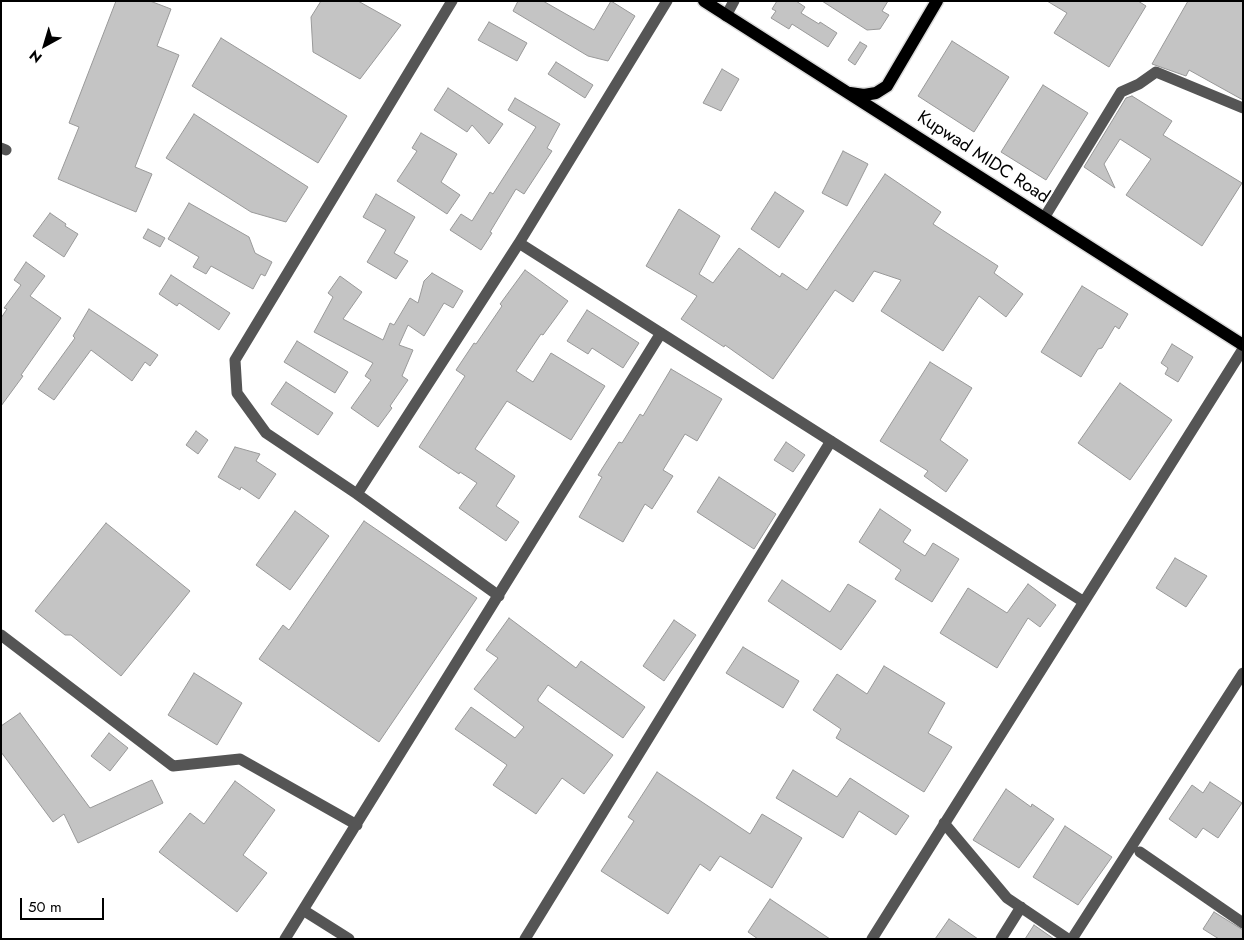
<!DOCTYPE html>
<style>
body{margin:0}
#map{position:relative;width:1244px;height:940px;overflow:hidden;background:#fff;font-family:Jost,sans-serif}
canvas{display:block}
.frame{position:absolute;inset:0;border:2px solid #000;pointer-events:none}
.north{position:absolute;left:20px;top:20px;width:50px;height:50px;-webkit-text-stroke:4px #fff;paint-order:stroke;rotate:219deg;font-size:14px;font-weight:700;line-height:20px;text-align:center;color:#000}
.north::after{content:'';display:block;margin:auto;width:18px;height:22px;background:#000;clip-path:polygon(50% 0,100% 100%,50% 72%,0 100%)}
.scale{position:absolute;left:20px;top:898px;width:84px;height:22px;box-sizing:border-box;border:2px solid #000;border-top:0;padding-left:6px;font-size:15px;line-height:18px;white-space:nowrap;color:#000;-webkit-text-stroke:4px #fff;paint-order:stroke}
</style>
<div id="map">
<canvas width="1244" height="940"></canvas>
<div class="frame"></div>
<div class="north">N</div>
<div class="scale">50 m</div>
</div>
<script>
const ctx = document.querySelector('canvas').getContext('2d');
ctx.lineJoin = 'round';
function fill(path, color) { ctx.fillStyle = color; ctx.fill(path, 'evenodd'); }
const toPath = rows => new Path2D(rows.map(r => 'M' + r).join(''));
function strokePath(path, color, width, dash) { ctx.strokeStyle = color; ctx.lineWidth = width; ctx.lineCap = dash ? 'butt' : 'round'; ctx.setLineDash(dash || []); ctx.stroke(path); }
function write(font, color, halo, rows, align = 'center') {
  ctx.font = font + ' Jost,sans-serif'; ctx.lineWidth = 4.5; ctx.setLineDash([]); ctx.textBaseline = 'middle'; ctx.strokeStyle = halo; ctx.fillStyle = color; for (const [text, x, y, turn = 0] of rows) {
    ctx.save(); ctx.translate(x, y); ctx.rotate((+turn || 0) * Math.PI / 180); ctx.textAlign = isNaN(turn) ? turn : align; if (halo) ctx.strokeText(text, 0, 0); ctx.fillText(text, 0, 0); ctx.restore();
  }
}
const building = toPath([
 [116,1,150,1,171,9,157,46,179,55,135,167,152,174,136,212,58,179,79,127,69,123,116,1],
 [321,1,358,1,401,25,360,79,313,52,311,17,321,1],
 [518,1,543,1,594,30,611,1,635,16,608,61,588,56,513,11,518,1],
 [777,1,796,1,805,7,801,13,819,24,820,22,837,33,828,47,792,24,789,29,771,18,776,11,772,9,777,1],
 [822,1,888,1,882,11,889,15,880,29,867,30,822,1],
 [1047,1,1138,1,1146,6,1109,67,1054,33,1067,13,1047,1],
 [1188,1,1243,1,1243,100,1189,70,1186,76,1152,64,1188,1],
 [489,22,527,43,517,61,478,40,489,22],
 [221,38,347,116,318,163,192,86,221,38],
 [952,41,1009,77,974,132,918,96,952,41],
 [860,42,867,46,855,65,848,60,860,42],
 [556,62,593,85,585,98,548,74,556,62],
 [722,69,739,79,721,111,703,103,722,69],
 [1043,85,1088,113,1046,180,1001,152,1043,85],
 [448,88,503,124,489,144,472,125,467,132,434,110,448,88],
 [1132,96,1172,121,1163,135,1242,183,1202,246,1126,195,1151,159,1120,139,1104,164,1115,188,1084,167,1126,98,1132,96],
 [515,98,560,124,547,148,552,151,524,194,516,189,490,232,492,233,481,250,450,230,461,214,472,221,490,192,493,194,536,127,508,110,515,98],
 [194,114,308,187,286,222,251,212,166,158,194,114],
 [421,133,457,154,441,182,460,195,447,214,397,181,417,151,412,148,421,133],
 [843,151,868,164,847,206,822,193,843,151],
 [885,174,941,212,933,224,998,266,994,273,1023,294,1006,317,979,296,943,351,881,311,901,280,874,271,853,302,835,290,773,379,725,345,724,347,681,319,697,296,646,266,679,209,720,236,699,274,713,283,739,248,780,277,782,273,807,290,885,174],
 [775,192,804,211,779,248,751,229,775,192],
 [376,194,415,217,394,253,408,261,396,279,367,262,386,230,363,217,376,194],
 [189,203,249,237,255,253,272,262,265,276,261,274,253,289,211,266,206,274,193,267,199,257,168,239,189,203],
 [50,213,66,224,65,226,78,234,64,257,33,236,50,213],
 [148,229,165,238,160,247,143,238,148,229],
 [26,262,45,276,30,296,61,318,21,375,23,376,1,406,1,318,7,309,4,308,21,285,14,280,26,262],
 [525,270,568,301,543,335,541,334,516,371,533,382,551,353,605,386,571,440,507,401,475,449,515,476,496,506,519,522,506,541,459,508,477,483,460,472,459,474,419,447,465,376,456,370,474,343,476,344,502,306,500,304,525,270],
 [432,273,463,291,453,308,444,303,424,336,408,325,399,345,413,350,402,376,408,380,390,406,392,408,378,427,351,408,371,380,365,376,373,363,314,332,333,297,328,293,340,276,362,292,343,319,383,340,390,323,394,325,410,298,418,303,424,281,432,273],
 [171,275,230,313,219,330,179,303,177,306,159,294,171,275],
 [1082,286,1128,314,1119,329,1115,326,1102,348,1098,349,1081,377,1041,352,1082,286],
 [89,309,158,355,150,366,145,362,132,381,91,350,54,400,38,389,75,338,73,336,89,309],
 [587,310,639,343,623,368,592,348,588,354,567,341,587,310],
 [297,341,348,372,335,393,284,362,297,341],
 [1172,344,1193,357,1178,382,1165,374,1168,368,1161,363,1172,344],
 [930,362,972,388,940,440,968,460,946,492,924,476,928,471,880,441,930,362],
 [671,369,722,399,697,441,685,434,663,470,673,476,652,509,645,504,623,542,579,517,602,477,598,475,619,442,622,443,640,414,643,416,671,369],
 [286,382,333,413,318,435,271,404,286,382],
 [1120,383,1172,420,1130,480,1078,443,1120,383],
 [196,431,208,440,198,454,186,445,196,431],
 [786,442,805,455,793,472,774,460,786,442],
 [235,447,260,454,256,461,276,474,259,499,241,487,240,490,218,477,235,447],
 [719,477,776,514,754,549,697,512,719,477],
 [880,509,911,530,903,542,925,556,933,543,959,559,932,602,895,579,901,570,859,542,880,509],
 [295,511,329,536,290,590,256,565,295,511],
 [364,521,477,598,379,742,259,659,283,625,289,630,364,521],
 [106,523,190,591,121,676,71,635,65,635,35,611,106,523],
 [1175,558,1207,576,1186,607,1156,588,1175,558],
 [782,580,830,612,848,584,876,601,841,650,768,601,782,580],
 [1028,584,1056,605,1040,627,1028,618,997,668,940,633,968,588,1007,613,1028,584],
 [509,618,576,668,581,661,645,707,623,738,548,685,538,699,538,701,613,755,584,794,562,778,536,814,493,785,507,765,455,729,471,707,515,738,524,727,474,689,498,658,486,650,509,618],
 [674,620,696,635,664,681,643,666,674,620],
 [743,647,799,681,783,708,726,673,743,647],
 [884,666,945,703,928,733,952,747,924,792,836,738,841,729,813,710,837,674,867,694,884,666],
 [194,673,242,703,217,745,168,715,194,673],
 [20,713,90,808,152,780,163,803,78,843,64,814,53,822,1,752,1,726,20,713],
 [109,733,128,748,110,771,91,756,109,733],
 [793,770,837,797,850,778,909,816,896,835,859,811,843,838,776,798,793,770],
 [657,772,750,834,762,814,802,838,772,888,720,856,710,871,700,864,668,914,601,871,634,821,628,817,657,772],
 [235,781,275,810,243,855,267,873,237,912,159,852,190,813,204,824,235,781],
 [1210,782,1242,803,1218,838,1203,828,1196,838,1169,819,1192,785,1203,793,1210,782],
 [1006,789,1031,807,1032,804,1054,819,1019,868,973,840,1006,789],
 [1065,826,1112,857,1078,905,1033,877,1065,826],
 [770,899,830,939,758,939,748,932,770,899],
 [1214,912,1243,930,1243,939,1219,939,1203,929,1214,912],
 [949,919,978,939,935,939,949,919],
 [1034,925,1054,939,1025,939,1034,925]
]);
fill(building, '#c4c4c4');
strokePath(building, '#999', 1);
const major = toPath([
 [704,1,1243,345],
 [850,93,864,95,876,93,887,86,937,1]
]);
strokePath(major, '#dbdbdb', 15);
strokePath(toPath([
 [667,1,519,243,1084,602],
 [726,16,734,1],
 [1,148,6,150],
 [1044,218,1121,92,1139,84,1156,72,1243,108],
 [357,494,266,433,237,393,235,360,452,1],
 [499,596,357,494,519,243],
 [1,635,173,766,240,759,357,825],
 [944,823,1007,898,1068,939],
 [1140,852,1243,923],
 [303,910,349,939],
 [285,939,661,333],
 [525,939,831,441],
 [872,939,1243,349],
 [1001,939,1021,907],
 [1072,939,1243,673]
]), '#555', 11);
strokePath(major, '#000', 12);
write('18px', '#000', '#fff', [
 ["Kupwad MIDC Road",983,158,33]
]);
</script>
